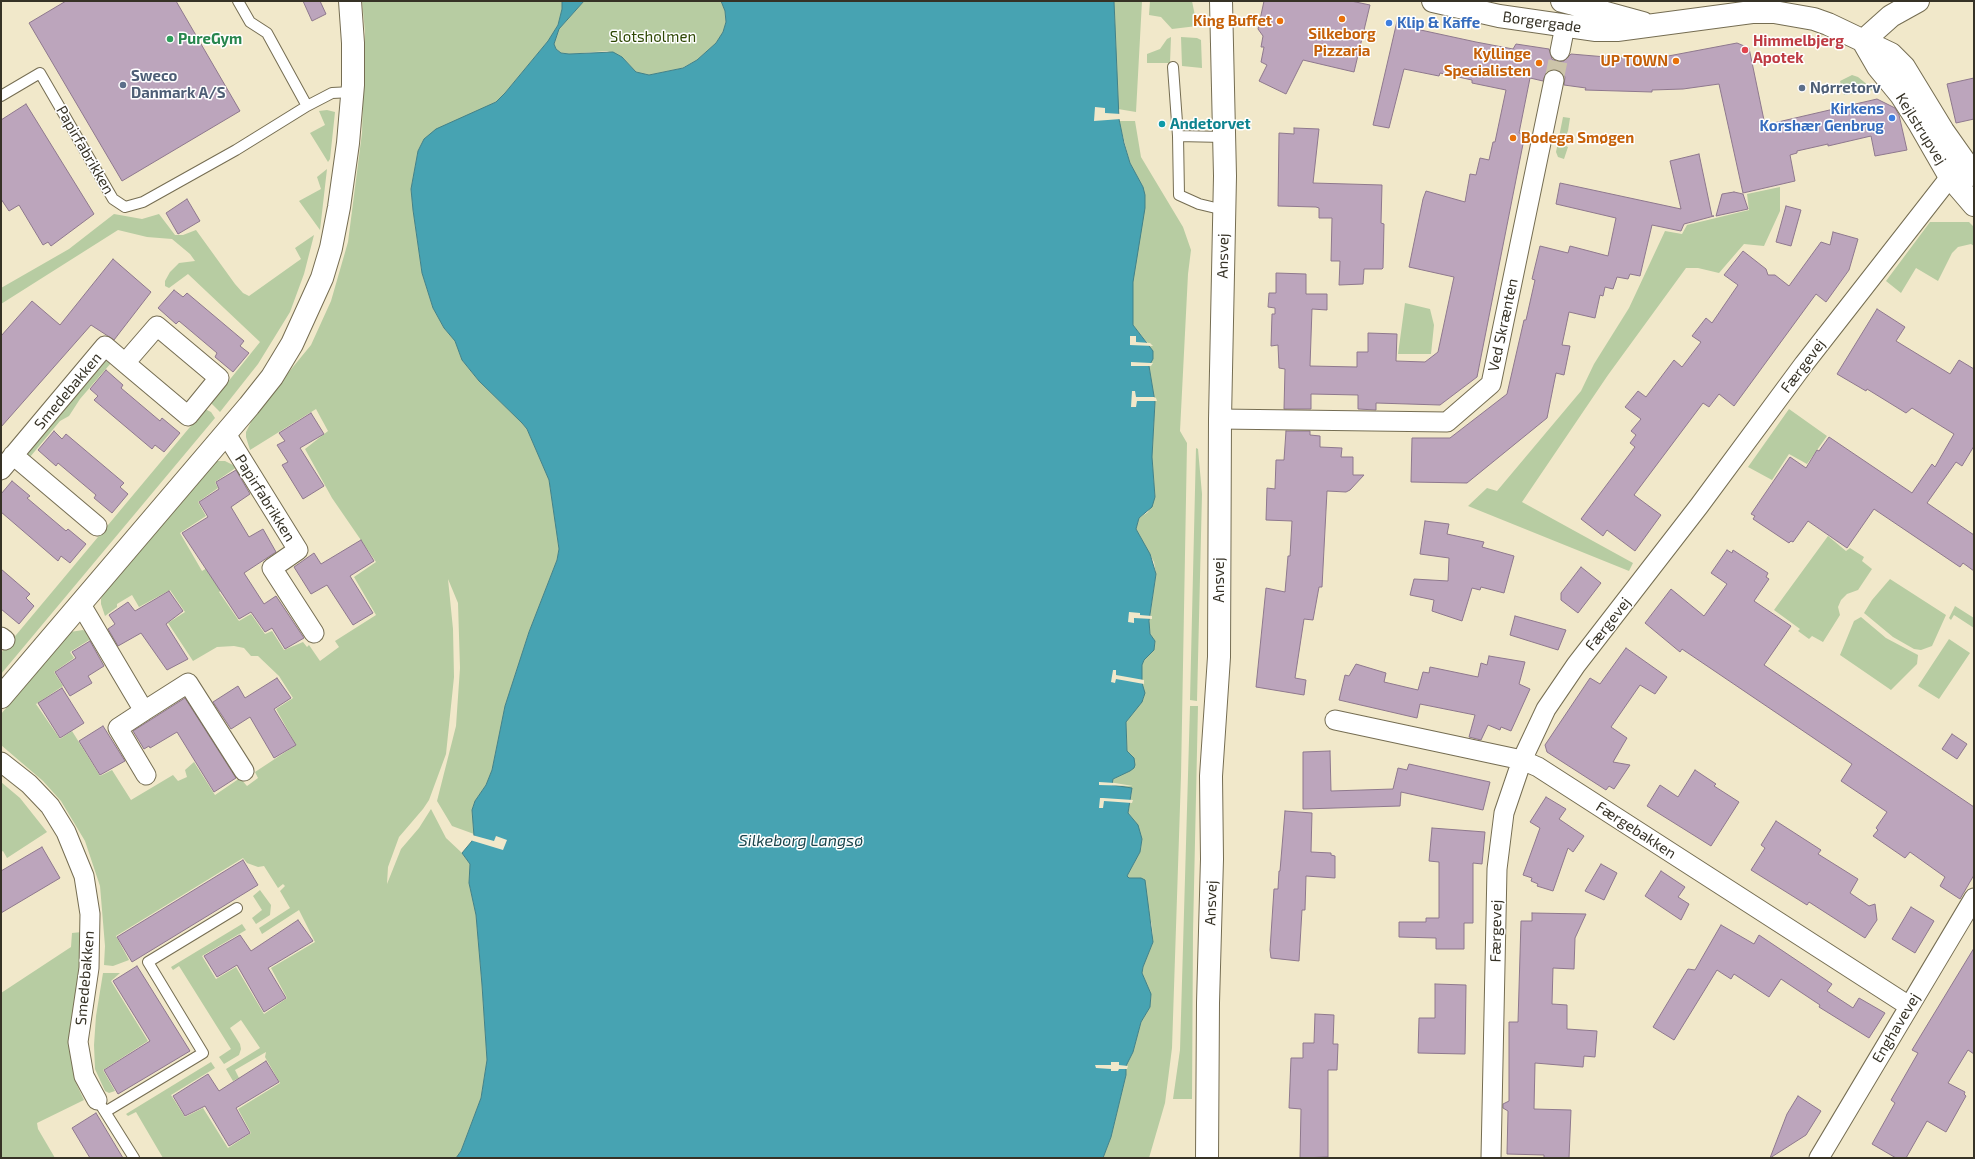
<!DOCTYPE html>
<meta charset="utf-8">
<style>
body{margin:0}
#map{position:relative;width:1975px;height:1159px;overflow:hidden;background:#f1e8ca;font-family:"Exo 2",sans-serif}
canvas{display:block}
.frame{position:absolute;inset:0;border:2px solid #363226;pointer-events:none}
</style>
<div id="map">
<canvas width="1975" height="1159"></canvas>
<div class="frame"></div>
</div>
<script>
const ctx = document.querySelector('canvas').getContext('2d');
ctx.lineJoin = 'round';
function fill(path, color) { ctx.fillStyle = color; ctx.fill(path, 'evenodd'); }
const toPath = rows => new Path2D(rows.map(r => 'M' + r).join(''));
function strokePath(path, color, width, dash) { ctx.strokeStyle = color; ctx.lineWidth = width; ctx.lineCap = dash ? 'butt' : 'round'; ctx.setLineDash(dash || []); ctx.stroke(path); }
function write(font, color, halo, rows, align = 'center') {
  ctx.font = font + ' "Exo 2",sans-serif'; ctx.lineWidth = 3; ctx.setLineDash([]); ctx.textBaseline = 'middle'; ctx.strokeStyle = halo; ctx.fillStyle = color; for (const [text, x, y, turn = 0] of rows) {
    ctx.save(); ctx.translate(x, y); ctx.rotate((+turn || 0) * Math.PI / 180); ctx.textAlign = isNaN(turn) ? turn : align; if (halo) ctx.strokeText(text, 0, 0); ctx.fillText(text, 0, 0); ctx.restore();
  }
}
fill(toPath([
 [362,1,562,1,562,9,558,25,548,41,505,93,496,102,424,139,418,151,411,189,413,210,422,273,433,308,444,328,455,341,462,360,479,381,522,423,527,429,549,480,559,549,557,560,529,632,505,706,492,770,486,785,475,801,472,810,474,834,452,826,437,801,456,726,460,668,458,603,448,579,453,629,454,677,446,754,429,800,423,809,399,837,388,867,387,884,401,849,419,828,431,809,446,838,462,853,470,864,469,883,476,915,482,985,487,1060,481,1098,461,1151,456,1158,163,1158,136,1112,128,1116,126,1114,211,1062,215,1068,171,1095,185,1117,203,1108,228,1148,251,1133,238,1109,280,1083,265,1057,266,1052,235,1070,239,1078,233,1081,226,1069,260,1048,241,1020,230,1028,240,1044,241,1049,239,1055,224,1064,219,1057,231,1049,179,966,173,970,171,967,242,924,246,930,202,956,216,979,236,967,264,1014,287,998,271,968,315,942,299,910,262,934,259,928,290,908,280,891,285,886,283,884,278,888,264,866,258,867,247,863,243,858,116,936,129,960,113,966,104,965,105,946,100,886,85,841,61,801,43,781,1,745,1,714,70,632,83,630,94,637,70,652,74,658,54,672,63,686,36,704,60,739,72,731,100,776,112,770,131,800,173,775,178,781,187,777,185,770,194,762,215,795,240,778,247,786,258,778,255,772,296,745,276,709,293,698,279,676,258,656,251,656,244,648,234,646,217,647,193,661,168,623,185,612,170,590,139,607,132,595,117,604,117,607,105,616,101,604,101,599,103,594,217,461,225,461,237,467,215,482,218,488,198,502,206,516,180,533,202,571,221,560,235,581,219,592,239,621,251,614,265,634,272,631,284,650,303,642,307,647,309,645,320,661,339,647,335,641,376,615,354,577,376,562,332,498,305,449,328,431,316,409,250,450,246,437,246,432,256,412,311,345,331,301,348,242,362,133,365,32],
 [584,1,721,1,725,11,726,22,723,32,716,43,697,60,682,68,649,75,641,74,636,72,622,57,607,51,569,54,561,53,556,49,554,44,559,29],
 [1114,1,1142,1,1136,112,1118,109],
 [1150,1,1192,1,1197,26,1172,29,1161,17,1149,15],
 [1171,37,1170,63,1147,63,1147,54,1160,49,1167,39],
 [1181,37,1197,38,1201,40,1202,68,1182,66],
 [1852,75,1858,77,1874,90,1844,95,1840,81],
 [327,110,335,112,330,159,328,162,310,133,325,125,319,111],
 [1563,117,1570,118,1568,131,1562,144,1568,147,1564,159,1558,157,1556,152],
 [1119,121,1135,121,1141,157,1183,227,1191,250,1188,274,1180,431,1187,443,1181,776,1172,1048,1165,1103,1149,1158,1103,1158,1111,1137,1126,1075,1126,1066,1133,1052,1141,1022,1150,1007,1151,999,1149,990,1142,973,1143,967,1153,942,1152,926,1141,878,1128,878,1127,876,1140,852,1142,839,1135,821,1128,813,1132,790,1112,785,1113,779,1130,771,1134,758,1127,751,1126,722,1144,698,1142,683,1142,665,1144,660,1154,650,1155,643,1150,634,1149,623,1156,574,1154,562,1136,529,1139,518,1148,512,1155,497,1152,457,1155,402,1149,366,1153,359,1150,346,1133,325,1132,282,1143,187,1130,163],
 [327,169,320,230,299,201,321,189,317,177],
 [1780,187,1780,211,1764,246,1744,244,1719,273,1698,268,1686,268,1608,375,1522,502,1633,563,1629,571,1468,506,1487,488,1497,491,1581,391,1594,364,1629,308,1665,231,1682,234,1687,225,1749,210,1747,194],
 [114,214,142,219,159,214,175,235,183,235,196,230,235,284,243,293,249,296,301,259,295,248,314,235,304,274,290,312,258,364,220,412,211,403,260,342,188,274,169,288,165,286,165,281,170,272,179,263,195,261,190,254,172,239,147,237,118,230,1,304,1,288,69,249],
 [1930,222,1969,222,1974,227,1974,246,1971,244,1958,247,1952,253,1938,281,1916,268,1901,293,1886,281],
 [1405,303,1430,309,1434,325,1431,354,1398,354],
 [110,356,111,363,80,399,69,416,60,421,30,457,26,454],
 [205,409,211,412,215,418,1,674,1,653],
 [1789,409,1827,436,1807,464,1789,454,1772,480,1748,467],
 [1196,448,1198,449,1202,494,1197,701,1190,700],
 [1828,536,1846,551,1850,548,1864,557,1862,561,1872,569,1858,590,1847,594,1841,600,1838,607,1840,615,1823,642,1812,636,1809,639,1798,631,1800,629,1774,610],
 [1890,579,1946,615,1932,646,1921,650,1914,649,1893,637,1864,613,1872,600],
 [1955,606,1974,618,1974,628,1954,615,1951,620,1949,618],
 [1861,617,1886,638,1918,655,1917,664,1891,690,1840,655,1854,621],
 [1949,639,1970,653,1939,699,1918,686],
 [1190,706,1198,706,1193,932,1192,1099,1173,1099,1180,1050],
 [1,782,20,798,47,832,7,858,3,851,1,852],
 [260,890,271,905,270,915,256,924,252,918,262,910,253,896],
 [82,932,73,1070,75,1081,84,1100,37,1123,38,1129,55,1158,1,1158,1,993,71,947,72,933],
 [103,973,120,973,111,981,148,1041,103,1070,115,1091,109,1093,105,1091,95,1069,94,1045,96,1016]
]), '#b7cca2');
const water = toPath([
 [562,1,584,1,559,29,554,44,556,49,561,53,569,54,613,52,622,57,636,72,649,75,683,68,697,60,716,43,723,32,726,22,725,11,721,1,1114,1,1119,119,1124,143,1130,163,1143,187,1145,195,1145,208,1133,282,1133,325,1153,351,1153,359,1149,366,1155,402,1152,457,1155,497,1152,507,1139,518,1136,529,1150,554,1156,574,1149,621,1150,634,1155,641,1154,650,1144,660,1142,665,1142,683,1145,693,1142,702,1126,722,1127,751,1134,758,1135,765,1134,768,1130,771,1113,779,1112,785,1132,788,1128,813,1138,825,1142,839,1140,852,1127,876,1129,878,1141,878,1145,880,1153,942,1143,967,1142,973,1151,994,1150,1007,1141,1022,1133,1052,1126,1066,1126,1075,1111,1137,1103,1158,456,1158,461,1151,481,1098,487,1060,482,985,476,915,469,883,470,864,462,853,472,841,474,836,472,810,475,801,486,785,492,770,505,706,529,632,557,560,559,549,549,480,527,429,522,423,479,381,462,360,455,341,444,328,433,308,422,273,413,210,411,189,418,151,424,139,436,129,496,102,505,93,548,41,558,25,562,9,562,1]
]);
fill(water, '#47a3b2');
strokePath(water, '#428188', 1);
fill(toPath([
 [1095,107,1105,108,1105,113,1121,114,1121,119,1094,121],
 [1130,336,1136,336,1136,342,1150,343,1153,346,1130,345],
 [1131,362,1151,363,1153,363,1151,366,1131,366],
 [1132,391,1135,391,1136,397,1154,397,1156,398,1157,401,1137,401,1136,407,1131,407],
 [1129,612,1140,613,1140,615,1152,616,1152,619,1134,618,1134,623,1128,622],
 [1113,670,1116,670,1116,675,1144,680,1144,684,1116,679,1115,683,1111,682],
 [1099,782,1115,783,1133,786,1099,785],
 [1100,798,1103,798,1133,800,1132,803,1104,801,1103,808,1099,808],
 [472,835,494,841,496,836,507,840,503,850,470,840],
 [1111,1062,1119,1062,1119,1065,1128,1066,1127,1069,1119,1069,1118,1071,1111,1071,1111,1069,1096,1068,1095,1065,1111,1065]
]), '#f1e8ca');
const building = toPath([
 [66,1,176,1,240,111,122,181,29,23,66,1],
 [303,1,320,1,326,14,312,21,303,1],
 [1264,1,1351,1,1370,5,1354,72,1303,60,1286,94,1259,81,1267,65,1261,62,1264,47,1261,47,1263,36,1258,29,1264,1],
 [1398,17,1418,22,1416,29,1476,42,1513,49,1516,44,1549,49,1552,59,1558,62,1564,61,1571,54,1618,58,1663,57,1737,43,1749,48,1765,125,1877,99,1895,108,1899,115,1907,150,1875,156,1871,136,1828,146,1828,144,1797,151,1797,153,1790,155,1795,181,1743,193,1719,84,1683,89,1652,90,1652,92,1585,90,1586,88,1564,85,1565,77,1562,72,1556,69,1550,70,1546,73,1543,81,1530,78,1519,133,1525,134,1477,377,1440,405,1376,403,1376,410,1358,409,1358,395,1311,394,1311,409,1284,409,1285,369,1279,368,1278,345,1271,346,1272,314,1275,314,1275,308,1268,307,1269,293,1276,293,1276,273,1306,274,1306,294,1327,294,1327,310,1312,309,1310,366,1357,367,1357,352,1368,352,1368,333,1397,334,1396,361,1425,362,1438,352,1454,277,1409,267,1423,199,1426,191,1465,202,1470,174,1476,175,1480,158,1489,160,1493,142,1495,142,1506,90,1472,83,1472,80,1440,73,1439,76,1404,69,1389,128,1373,125,1398,17],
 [1974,78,1974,119,1956,123,1947,84,1974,78],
 [26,104,94,214,51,246,48,242,43,245,19,205,9,211,1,199,1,120,26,104],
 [1294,128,1319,129,1313,183,1382,185,1381,223,1384,224,1383,268,1382,269,1364,269,1363,284,1339,285,1340,261,1331,261,1332,218,1319,218,1319,208,1316,207,1278,206,1279,133,1294,134,1294,128],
 [1699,154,1712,216,1714,216,1684,224,1681,231,1652,225,1640,276,1630,274,1628,279,1617,277,1613,289,1605,287,1603,296,1600,295,1595,318,1569,312,1562,345,1570,346,1564,375,1556,373,1547,418,1467,483,1411,482,1412,438,1450,438,1507,394,1524,320,1526,320,1535,280,1532,279,1540,246,1568,253,1570,246,1608,256,1616,218,1556,204,1560,183,1681,209,1670,161,1699,154],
 [1734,192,1743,194,1748,209,1716,216,1722,194,1734,192],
 [187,199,200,221,178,234,166,213,187,199],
 [1786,206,1801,210,1791,246,1776,242,1786,206],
 [1833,232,1858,239,1849,270,1826,302,1816,294,1734,406,1719,394,1709,407,1703,403,1634,495,1661,515,1635,551,1607,530,1603,536,1581,519,1635,447,1630,443,1636,435,1631,431,1641,419,1625,407,1638,391,1646,397,1674,360,1682,367,1701,342,1692,336,1706,318,1712,323,1738,285,1724,275,1743,251,1766,269,1768,275,1775,275,1789,286,1821,242,1830,245,1833,232],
 [113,259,151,292,114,340,91,325,1,427,1,336,32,301,60,325,113,259],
 [174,290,183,297,187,293,244,341,240,346,249,353,233,372,215,357,217,353,179,321,176,324,158,308,174,290],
 [1877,309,1905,327,1896,341,1950,374,1959,360,1974,369,1974,446,1962,466,1956,462,1927,503,1974,535,1974,571,1963,563,1960,567,1874,509,1847,548,1808,521,1793,542,1791,541,1789,543,1753,519,1755,516,1751,514,1790,457,1806,468,1817,450,1819,451,1829,437,1912,493,1932,464,1935,467,1954,434,1912,408,1906,413,1867,389,1866,391,1837,374,1877,309],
 [106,370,123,385,121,388,160,421,162,418,180,433,164,452,155,445,152,449,94,400,98,396,90,389,106,370],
 [311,413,324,434,300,448,324,486,303,499,282,465,288,462,277,445,285,441,279,433,311,413],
 [54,431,62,439,66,434,124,483,120,487,128,494,112,513,94,498,96,495,58,463,56,466,38,450,54,431],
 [1286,431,1310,431,1310,435,1320,436,1320,447,1342,448,1341,457,1353,457,1353,475,1364,475,1350,490,1346,492,1327,491,1322,587,1319,587,1313,620,1304,619,1295,678,1306,680,1304,695,1256,687,1266,588,1285,592,1288,556,1290,556,1292,521,1266,520,1267,488,1275,489,1276,460,1284,460,1286,431],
 [236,470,250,494,231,507,249,537,263,529,276,552,244,573,264,604,276,596,304,638,285,649,272,628,265,632,251,612,239,619,182,533,208,517,199,502,219,489,216,482,236,470],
 [12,481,30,496,27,498,66,531,68,529,86,544,70,563,61,556,58,561,1,512,1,494,12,481],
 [1425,521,1449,524,1447,534,1484,542,1482,547,1514,556,1504,593,1481,587,1480,590,1472,588,1462,621,1432,611,1434,600,1410,595,1414,579,1448,581,1449,558,1420,554,1425,521],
 [361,540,374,561,350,576,373,613,353,625,327,585,311,594,294,567,314,553,321,564,361,540],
 [1727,550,1732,553,1733,550,1768,573,1766,577,1769,579,1754,601,1791,626,1764,665,1974,807,1974,875,1960,899,1940,886,1945,877,1910,852,1905,858,1873,836,1878,830,1876,828,1887,812,1841,781,1852,764,1682,649,1680,652,1645,623,1671,589,1704,616,1727,584,1711,573,1727,550],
 [1581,567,1601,583,1578,613,1561,600,1561,593,1581,567],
 [1,569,30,594,26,598,34,606,19,624,1,609,1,569],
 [169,591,183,611,166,624,188,659,167,670,141,633,118,646,108,629,115,624,109,615,128,602,135,611,169,591],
 [1515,616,1566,630,1558,650,1510,635,1515,616],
 [90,641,104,666,88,676,92,683,70,696,55,672,76,658,72,652,90,641],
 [1626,648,1667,677,1655,694,1640,685,1611,727,1627,738,1613,762,1630,765,1614,789,1609,786,1606,790,1547,752,1545,745,1590,678,1600,684,1626,648],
 [1489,656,1525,662,1519,684,1530,689,1511,731,1501,727,1500,730,1488,725,1481,740,1469,737,1475,715,1420,704,1417,718,1339,700,1345,675,1349,676,1356,664,1386,673,1384,682,1418,690,1423,672,1429,673,1430,667,1478,677,1481,663,1487,665,1489,656],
 [277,678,291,698,274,709,296,745,274,758,250,717,231,729,213,702,238,686,245,698,277,678],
 [62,688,84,723,60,738,38,703,62,688],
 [185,698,236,778,214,792,177,732,150,748,149,746,144,749,133,731,185,698],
 [103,726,125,761,100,775,79,741,103,726],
 [1952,734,1967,744,1957,759,1942,749,1952,734],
 [1330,751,1331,791,1393,789,1398,768,1407,770,1409,764,1490,782,1483,810,1401,792,1400,806,1303,809,1303,752,1330,751],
 [1695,770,1716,784,1714,786,1739,802,1711,846,1647,806,1660,785,1678,797,1695,770],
 [1546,797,1566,809,1559,819,1584,836,1573,852,1568,848,1553,891,1537,886,1538,884,1531,881,1532,878,1523,875,1540,828,1530,822,1546,797],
 [1285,811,1312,813,1311,852,1331,853,1331,855,1335,856,1335,878,1306,876,1305,910,1302,910,1299,961,1271,958,1270,950,1274,889,1278,889,1279,871,1280,871,1285,811],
 [1776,821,1821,850,1818,854,1858,879,1850,893,1869,906,1875,904,1877,920,1865,938,1809,902,1807,905,1751,870,1765,848,1761,845,1776,821],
 [1432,828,1485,832,1482,864,1473,863,1473,923,1464,923,1464,949,1436,949,1436,938,1399,937,1399,922,1426,922,1426,918,1439,918,1439,862,1429,861,1432,828],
 [42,847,60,878,1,913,1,871,42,847],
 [243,860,258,885,132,962,117,937,243,860],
 [1601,864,1617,873,1604,900,1585,891,1601,864],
 [1661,871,1685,887,1678,897,1689,904,1681,920,1645,896,1661,871],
 [1911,907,1934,921,1915,953,1892,939,1911,907],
 [1532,913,1586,914,1575,938,1574,969,1553,968,1552,1004,1567,1005,1567,1029,1597,1031,1595,1057,1584,1056,1583,1067,1535,1063,1534,1109,1571,1110,1569,1158,1544,1158,1544,1155,1507,1154,1508,1111,1503,1108,1503,1104,1509,1101,1509,1022,1518,1022,1521,921,1532,921,1532,913],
 [298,920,313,941,268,968,286,998,264,1012,237,965,217,977,204,956,240,935,251,951,298,920],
 [1721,925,1754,944,1759,935,1832,984,1827,991,1853,1008,1859,998,1885,1013,1869,1038,1819,1007,1820,1005,1781,979,1769,997,1734,974,1731,979,1717,970,1674,1040,1653,1027,1688,969,1695,970,1721,925],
 [1974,948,1974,1054,1968,1050,1948,1083,1965,1092,1964,1094,1966,1096,1946,1132,1927,1121,1906,1158,1896,1158,1872,1144,1895,1103,1891,1100,1918,1053,1912,1050,1974,948],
 [137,966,190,1051,118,1094,104,1070,150,1041,113,981,137,966],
 [1435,984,1466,985,1465,1054,1418,1053,1419,1018,1435,1018,1435,984],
 [1315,1014,1334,1015,1333,1044,1338,1044,1337,1070,1328,1070,1328,1157,1300,1158,1301,1109,1289,1108,1291,1058,1303,1058,1303,1043,1314,1043,1315,1014],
 [266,1061,279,1082,236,1108,250,1133,229,1146,205,1106,185,1116,173,1096,208,1074,219,1091,266,1061],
 [1798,1096,1821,1111,1806,1135,1770,1158,1787,1114,1798,1096],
 [96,1113,123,1158,90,1158,72,1128,96,1113]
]);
fill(building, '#bca5bc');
strokePath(building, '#8e788d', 1);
strokePath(toPath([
 [1554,80,1560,51]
]), '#ccc4a9', 19, [19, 10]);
const lane = toPath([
 [238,1,250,22,267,33,307,106],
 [1173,67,1178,136,1179,195,1199,204,1224,210],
 [1,96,40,73,113,199,125,207,143,202,236,150,307,106,332,93,352,92],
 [1178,136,1224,137],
 [102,1107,134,1158],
 [105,1112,203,1053,148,962,237,908]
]);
const street = toPath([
 [1560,51,1565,26],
 [1220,419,1447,422,1491,384,1554,80],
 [226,434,298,550,272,568,314,633],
 [13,455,97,526],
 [1,470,105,346,125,363,188,416,219,378,157,326,125,363],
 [80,603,144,711,188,683,244,771],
 [1,637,5,640],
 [144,711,118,728,146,775],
 [1335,720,1522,760,1538,767,1909,1006],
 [1,762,29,784,50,806,66,832,84,876,90,914,89,968,78,1042,84,1076,97,1100],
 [1491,1158,1497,869,1504,813,1522,760,1546,709,1576,665,1699,506,1804,364,1950,177],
 [1819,1158,1974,898]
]);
const secondary = toPath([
 [1433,1,1499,16,1596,30,1617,30,1752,12,1774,12,1814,19,1828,24,1891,54,1904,67,1943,131,1974,175],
 [1562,1,1643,23],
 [1863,41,1878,67,1901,95,1919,123,1950,177,1974,205],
 [1863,41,1891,16,1918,1],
 [1,697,249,406,272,377,292,344,322,278,331,248,339,207,348,143,353,85,353,43,350,1],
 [1207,1158,1208,1003,1212,859,1211,776,1219,657,1220,419,1225,176,1221,1]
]);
strokePath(lane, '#756d52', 12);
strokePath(street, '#756d52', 21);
strokePath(secondary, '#756d52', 24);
strokePath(lane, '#fff', 10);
strokePath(street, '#fff', 19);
strokePath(secondary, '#fff', 22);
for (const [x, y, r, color] of [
 [1342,19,4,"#e8710a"],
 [1280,21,4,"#e8710a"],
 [1389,23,4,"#3f7fe0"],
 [170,39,4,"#2e9e5b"],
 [1745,50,4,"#e0444e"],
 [1676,61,4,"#e8710a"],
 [1539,63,4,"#e8710a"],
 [123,85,4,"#5c6f8a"],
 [1802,88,4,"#5c6f8a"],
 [1892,118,4,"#3f7fe0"],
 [1162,124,4,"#0f9aa8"],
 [1513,138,4,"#e8710a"]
]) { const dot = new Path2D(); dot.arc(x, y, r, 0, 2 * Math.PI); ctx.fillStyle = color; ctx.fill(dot); strokePath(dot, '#fff', 1.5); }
write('bold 15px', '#c56008', '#fff', [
 ["King Buffet",1272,21],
 ["Silkeborg",1342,34,"center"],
 ["Pizzaria",1342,51,"center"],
 ["Kyllinge",1531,54],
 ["Specialisten",1531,71],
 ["UP TOWN",1668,61],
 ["Bodega Smøgen",1521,138,"left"]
], 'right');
write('15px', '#363226', '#fff', [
 ["Borgergade",1542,22,8],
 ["Kejlstrupvej",1921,129,58],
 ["Papirfabrikken",85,150,60],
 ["Ansvej",1223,256,-89],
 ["Ved Skrænten",1503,325,-78],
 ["Færgevej",1803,366,-53],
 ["Smedebakken",68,391,-50],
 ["Papirfabrikken",265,498,58],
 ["Ansvej",1219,580,-90],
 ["Færgevej",1608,624,-52],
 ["Færgebakken",1636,830,33],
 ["Ansvej",1211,903,-88],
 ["Færgevej",1496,931,-89],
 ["Smedebakken",85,978,-85],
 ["Enghavevej",1896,1028,-59]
]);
write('bold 15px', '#366cbe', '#fff', [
 ["Klip & Kaffe",1397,23],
 ["Kirkens",1884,109,"right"],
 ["Korshær Genbrug",1884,126,"right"]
], 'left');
write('15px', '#2d4703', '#fff', [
 ["Slotsholmen",653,37]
]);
write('bold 15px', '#27864d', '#fff', [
 ["PureGym",178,39]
], 'left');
write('bold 15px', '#be3a42', '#fff', [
 ["Himmelbjerg",1753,41],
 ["Apotek",1753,58]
], 'left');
write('bold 15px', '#4e5e75', '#fff', [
 ["Sweco",131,76],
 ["Danmark A/S",131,93],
 ["Nørretorv",1810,88]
], 'left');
write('bold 15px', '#0d838f', '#fff', [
 ["Andetorvet",1170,124]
], 'left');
write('italic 16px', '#1c464d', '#fff', [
 ["Silkeborg Langsø",801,841]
]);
</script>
